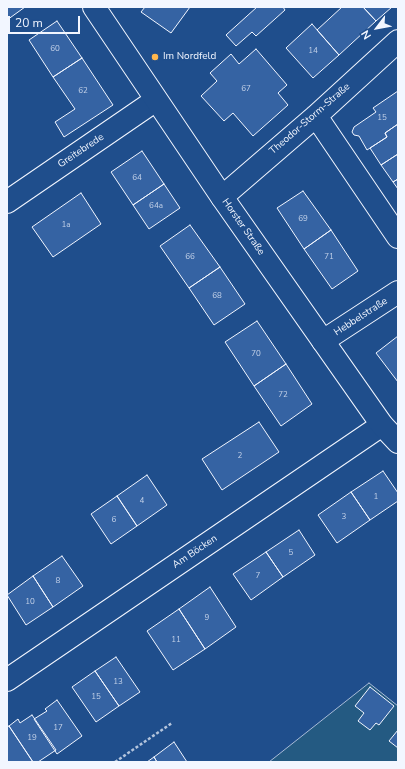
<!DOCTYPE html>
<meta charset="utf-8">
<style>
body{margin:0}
#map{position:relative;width:405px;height:769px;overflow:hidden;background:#1f4e8c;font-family:"Nunito Sans",sans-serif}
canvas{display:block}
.frame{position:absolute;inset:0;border:8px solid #f2f6ff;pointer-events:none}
.north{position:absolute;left:357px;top:8px;width:40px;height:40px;-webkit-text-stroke:3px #1f4e8c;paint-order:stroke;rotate:238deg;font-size:11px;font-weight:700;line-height:16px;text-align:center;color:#f2f6ff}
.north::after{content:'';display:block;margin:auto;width:14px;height:18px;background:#f2f6ff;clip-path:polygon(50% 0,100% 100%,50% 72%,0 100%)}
.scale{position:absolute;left:8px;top:16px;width:72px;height:18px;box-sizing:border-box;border:2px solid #f2f6ff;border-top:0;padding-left:5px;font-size:12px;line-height:14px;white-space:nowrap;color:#f2f6ff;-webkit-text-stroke:3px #1f4e8c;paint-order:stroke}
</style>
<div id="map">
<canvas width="405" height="769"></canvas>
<div class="frame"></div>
<div class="north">N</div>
<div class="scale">20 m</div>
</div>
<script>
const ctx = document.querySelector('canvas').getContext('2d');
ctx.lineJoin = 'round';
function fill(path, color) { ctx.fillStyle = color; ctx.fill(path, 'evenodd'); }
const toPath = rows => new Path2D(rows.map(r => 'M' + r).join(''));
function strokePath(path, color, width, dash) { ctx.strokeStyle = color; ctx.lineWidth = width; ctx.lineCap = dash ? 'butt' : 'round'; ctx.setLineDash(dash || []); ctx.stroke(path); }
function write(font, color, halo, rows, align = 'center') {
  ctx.font = font + ' "Nunito Sans",sans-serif'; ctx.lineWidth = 3; ctx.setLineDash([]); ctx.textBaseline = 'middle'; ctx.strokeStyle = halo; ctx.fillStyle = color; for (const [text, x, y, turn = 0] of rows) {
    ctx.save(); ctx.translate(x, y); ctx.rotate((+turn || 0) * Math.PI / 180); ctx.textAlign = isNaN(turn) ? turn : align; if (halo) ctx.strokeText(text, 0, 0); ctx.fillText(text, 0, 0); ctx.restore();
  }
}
const green = toPath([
 [369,683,398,706,398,762,269,762,369,683]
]);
fill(green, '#245a82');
strokePath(green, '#a8bbd7', 1);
const building = toPath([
 [7,7,25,7,7,20,7,7],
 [145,7,190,7,171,33,141,12,145,7],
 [257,7,283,7,285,10,256,36,252,32,236,46,226,35,257,7],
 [342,7,363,7,376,21,339,55,317,30,342,7],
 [363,7,392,7,376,21,363,7],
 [57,21,82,58,53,77,29,40,57,21],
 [312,24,339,55,313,78,286,48,312,24],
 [256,49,287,85,278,93,288,105,253,136,233,113,224,121,201,96,217,81,210,73,231,54,239,64,256,49],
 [82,58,113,105,64,137,55,122,75,109,53,77,82,58],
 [398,91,398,124,385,133,387,137,367,150,359,136,354,135,352,132,354,127,376,112,373,108,398,91],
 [398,124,398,154,381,165,370,148,387,137,385,133,398,124],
 [142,151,164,184,133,205,111,172,142,151],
 [398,154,398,179,393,182,381,165,398,154],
 [398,179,398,189,393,182,398,179],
 [164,184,180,208,149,229,133,205,164,184],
 [303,191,331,230,304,249,277,208,303,191],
 [81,193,101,224,53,257,32,227,81,193],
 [190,225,220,267,189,288,160,246,190,225],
 [331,230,358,271,332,289,304,249,331,230],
 [220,267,245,304,214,325,189,288,220,267],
 [257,321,286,364,254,386,225,342,257,321],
 [398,336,398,382,376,353,398,336],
 [286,364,312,404,281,426,254,386,286,364],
 [259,422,279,452,222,490,202,459,259,422],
 [383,471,398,493,398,501,370,520,351,492,383,471],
 [147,475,167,505,137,526,117,496,147,475],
 [351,492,370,520,337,543,318,515,351,492],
 [117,496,137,526,111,544,91,514,117,496],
 [299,530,315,555,283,577,266,552,299,530],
 [266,552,283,577,251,600,233,574,266,552],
 [62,556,83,586,53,607,33,576,62,556],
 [33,576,53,607,26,625,7,595,33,576],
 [210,587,236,627,205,649,179,609,210,587],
 [179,609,205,649,173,670,147,631,179,609],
 [116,657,140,692,119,706,95,671,116,657],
 [95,671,119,706,96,722,72,687,95,671],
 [370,687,394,706,379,725,376,723,370,730,358,721,364,713,355,706,370,687],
 [57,700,82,736,57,754,34,719,47,711,45,709,57,700],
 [32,715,56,750,38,762,33,762,9,726,18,719,20,723,32,715],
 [9,726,33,762,7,762,7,727,9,726],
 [398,730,398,748,389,741,398,730],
 [174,742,187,762,157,762,154,757,174,742],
 [154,757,157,762,147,762,154,757]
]);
fill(building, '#3563a3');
strokePath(building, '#f2f6ff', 1);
const street = toPath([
 [316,116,398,237],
 [222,197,316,116,398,41],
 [7,202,156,100],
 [323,341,398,292],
 [7,680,382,425]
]);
const secondary = toPath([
 [94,7,222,197,382,425,398,442]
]);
strokePath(street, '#f2f6ff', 24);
strokePath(secondary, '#f2f6ff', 24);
strokePath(toPath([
 [115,762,172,723]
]), '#b3c4dc', 2.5, [3, 2]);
strokePath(street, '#1f4e8c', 22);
strokePath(secondary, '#1f4e8c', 22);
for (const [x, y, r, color] of [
 [155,57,4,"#ffb74d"]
]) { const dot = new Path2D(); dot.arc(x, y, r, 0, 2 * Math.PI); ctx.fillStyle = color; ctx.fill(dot); strokePath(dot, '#1f4e8c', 1.5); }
write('8px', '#c3d1e8', null, [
 ["60",55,49],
 ["14",313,51],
 ["67",246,89],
 ["62",83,91],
 ["15",382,118],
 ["64",137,178],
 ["64a",156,206],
 ["69",303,219],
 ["1a",66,225],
 ["66",190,257],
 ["71",329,257],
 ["68",217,296],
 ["70",256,354],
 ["72",283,395],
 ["2",240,456],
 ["1",376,497],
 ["4",142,501],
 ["3",344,517],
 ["6",114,520],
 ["5",291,553],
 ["7",258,576],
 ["8",58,581],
 ["10",30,602],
 ["9",207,618],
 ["11",176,640],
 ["13",118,682],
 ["15",96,697],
 ["17",58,728],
 ["19",32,738]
]);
write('10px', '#f2f6ff', '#1f4e8c', [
 ["Im Nordfeld",163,57]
], 'left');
write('10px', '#f2f6ff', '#1f4e8c', [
 ["Theodor-Storm-Straße",310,119,-41],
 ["Greitebrede",81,151,-34],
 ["Horster Straße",243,227,55],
 ["Hebbelstraße",361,317,-33],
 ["Am Böcken",195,552,-34]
]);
</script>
